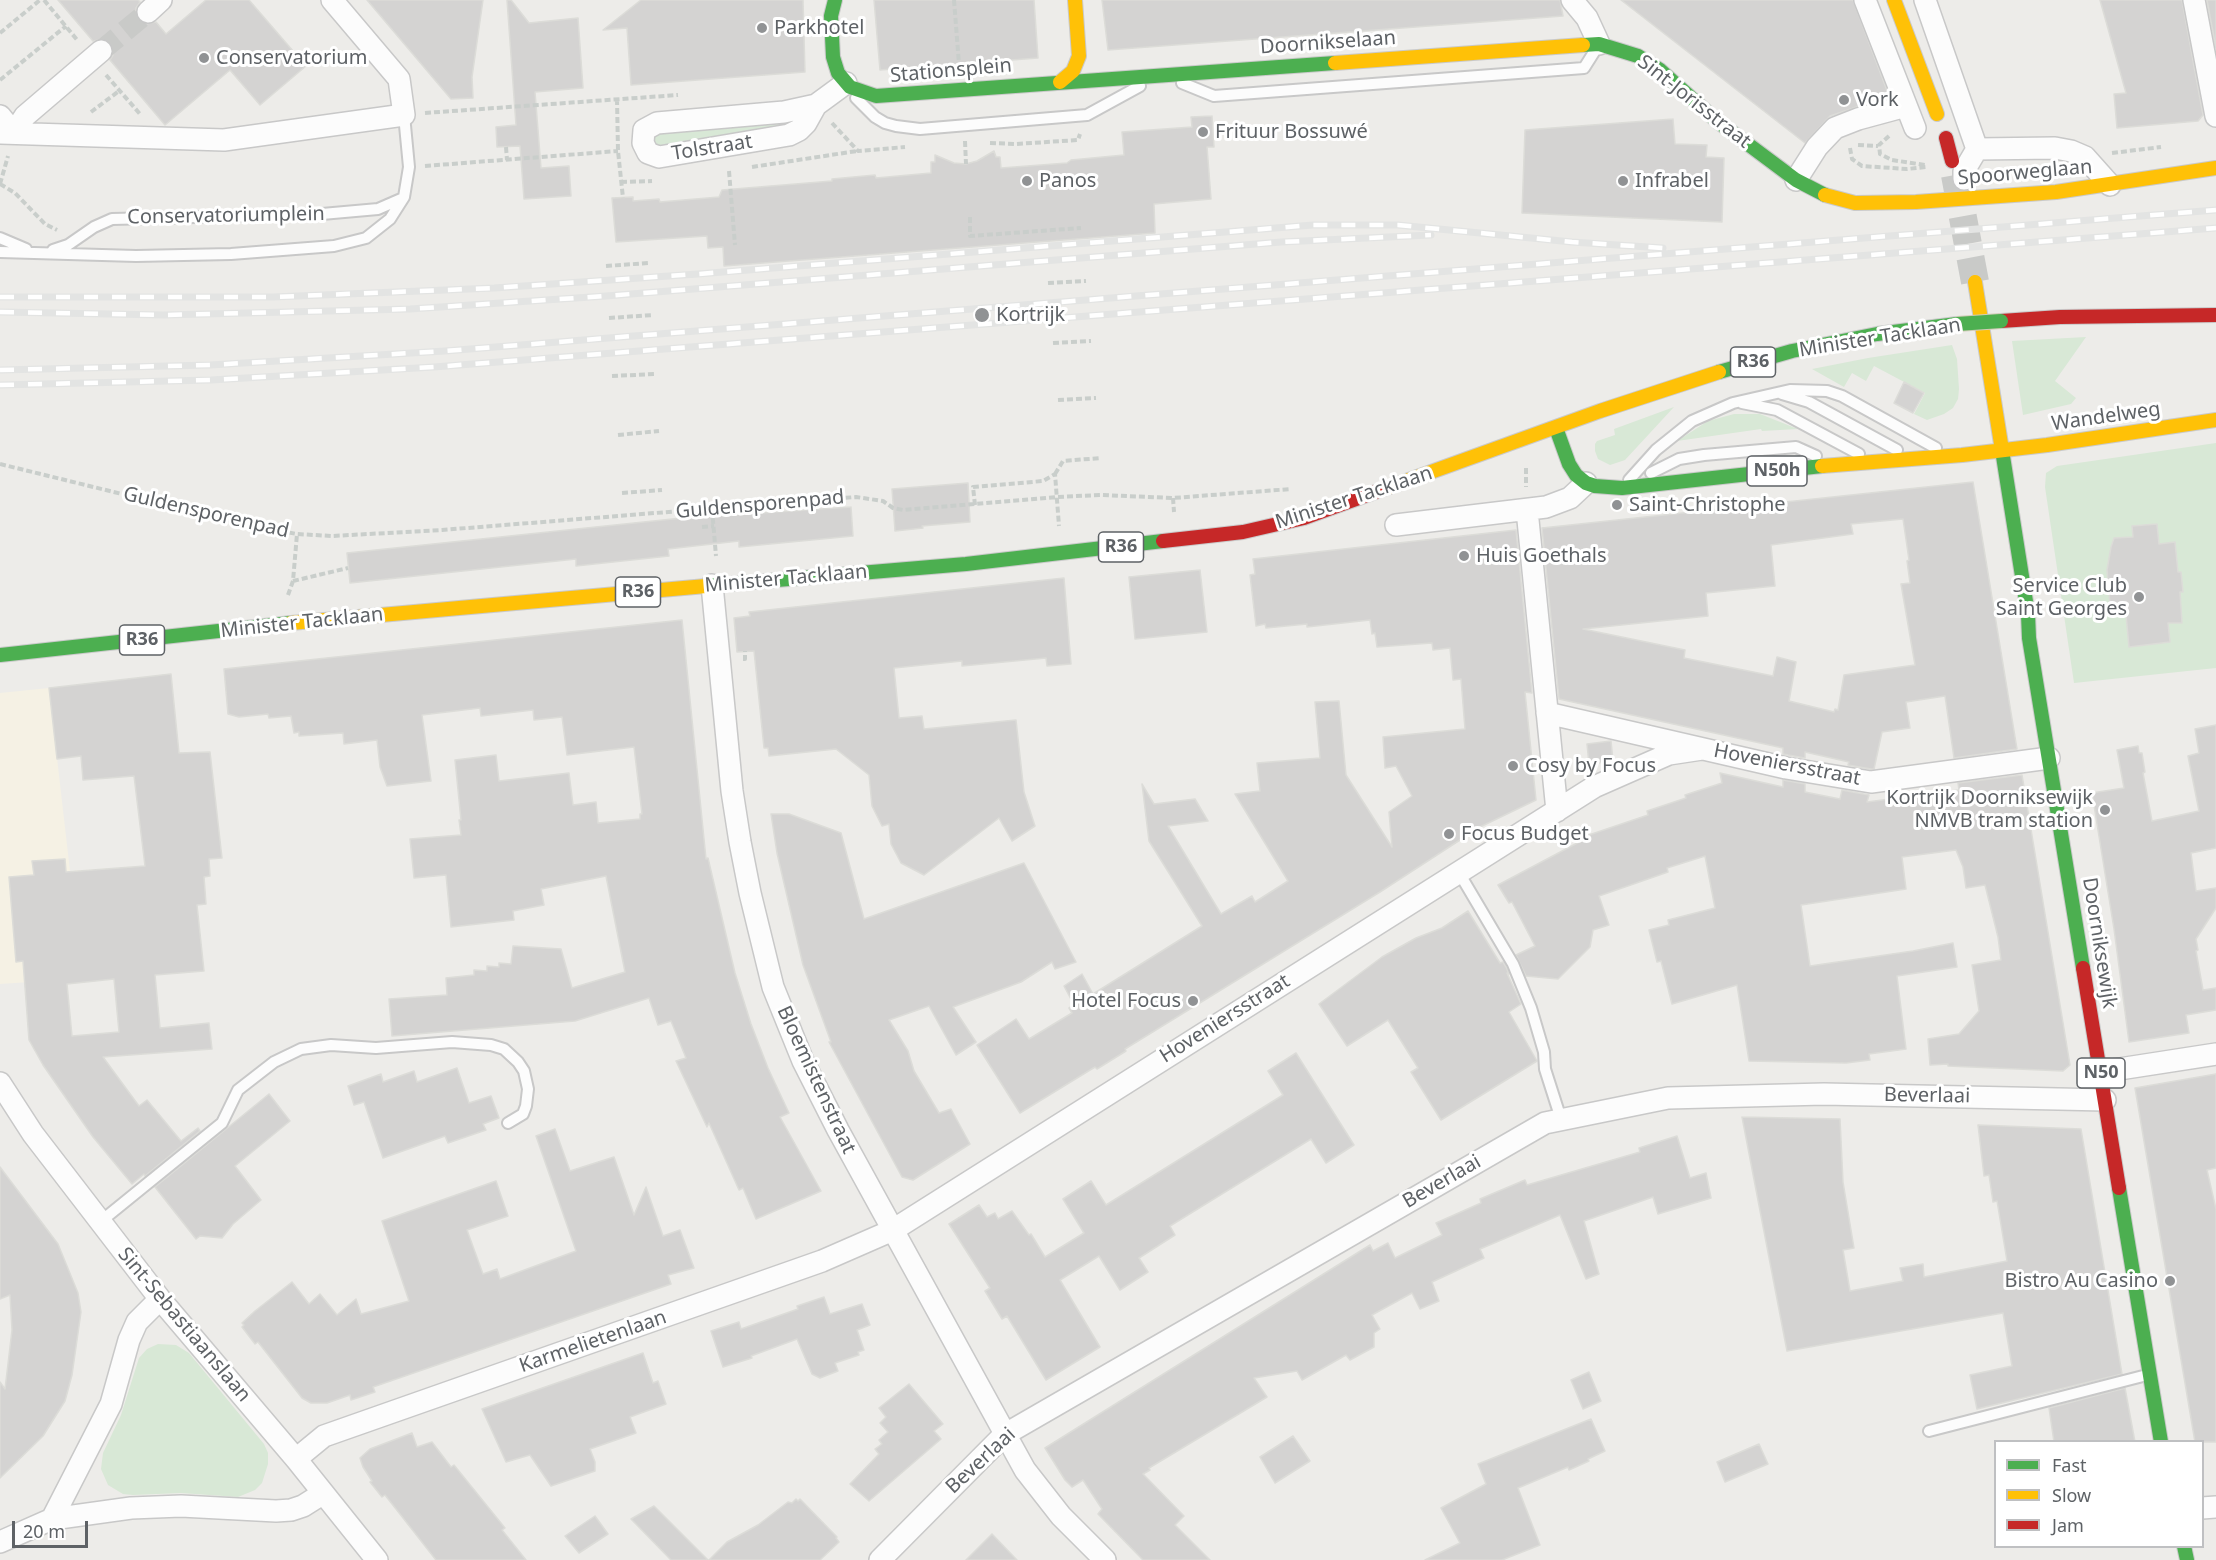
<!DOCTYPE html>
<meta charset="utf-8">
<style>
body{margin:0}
#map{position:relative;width:2216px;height:1560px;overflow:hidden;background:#edece9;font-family:"Noto Sans",sans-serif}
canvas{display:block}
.legend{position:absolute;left:1994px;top:1440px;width:210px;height:108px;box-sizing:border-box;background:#fff;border:2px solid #bfc0c2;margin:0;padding:8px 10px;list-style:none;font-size:18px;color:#5e6266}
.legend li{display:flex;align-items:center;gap:12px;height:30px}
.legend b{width:30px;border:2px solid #bfc0c2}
.scale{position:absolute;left:12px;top:1521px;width:76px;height:27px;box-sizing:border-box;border:3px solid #5e6266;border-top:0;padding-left:8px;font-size:18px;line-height:21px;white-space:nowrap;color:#5e6266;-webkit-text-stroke:4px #fff;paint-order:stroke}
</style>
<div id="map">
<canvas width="2216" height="1560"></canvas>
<ul class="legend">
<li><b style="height:8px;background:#4caf50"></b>Fast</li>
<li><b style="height:8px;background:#ffc107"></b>Slow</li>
<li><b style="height:8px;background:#c62828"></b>Jam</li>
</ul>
<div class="scale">20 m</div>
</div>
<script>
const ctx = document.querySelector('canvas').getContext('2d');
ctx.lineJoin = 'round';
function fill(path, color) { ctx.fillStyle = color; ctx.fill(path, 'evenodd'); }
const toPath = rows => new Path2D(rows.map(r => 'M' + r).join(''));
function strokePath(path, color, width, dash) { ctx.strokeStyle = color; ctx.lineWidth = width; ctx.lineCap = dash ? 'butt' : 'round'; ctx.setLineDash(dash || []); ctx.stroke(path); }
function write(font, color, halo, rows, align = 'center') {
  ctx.font = font + ' "Noto Sans",sans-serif'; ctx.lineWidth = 6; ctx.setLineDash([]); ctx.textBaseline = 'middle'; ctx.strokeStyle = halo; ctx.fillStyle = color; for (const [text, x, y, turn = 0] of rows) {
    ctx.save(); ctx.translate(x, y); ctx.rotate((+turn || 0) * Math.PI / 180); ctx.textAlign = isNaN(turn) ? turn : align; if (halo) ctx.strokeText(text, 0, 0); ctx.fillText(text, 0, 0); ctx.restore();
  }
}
fill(toPath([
 [49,688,70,871,145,866,155,975,91,981,90,978,0,984,0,693]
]), '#f5f1e4');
fill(toPath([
 [789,120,789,126,663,149,655,147,652,134,653,132],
 [2086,337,2055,381,2076,398,2071,404,2023,415,2012,341],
 [1952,345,1957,359,1959,389,1958,399,1953,408,1944,414,1927,420,1914,414,1925,393,1874,366,1866,381,1852,373,1844,387,1812,369,1868,358],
 [1674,407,1625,460,1610,465,1598,459,1595,451,1595,444,1597,441,1615,435,1614,429],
 [1734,414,1760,414,1798,429,1762,431,1761,429,1677,441,1708,421],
 [2216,443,2216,668,2074,683,2045,487,2046,473,2057,466],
 [158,1344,176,1345,189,1353,264,1444,268,1453,268,1464,262,1483,255,1490,238,1497,181,1493,133,1495,123,1494,108,1485,101,1469,103,1453,121,1415,139,1358,147,1349]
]), '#d8e8d6');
const building = toPath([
 [58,0,138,0,140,2,136,8,136,14,138,20,145,24,156,22,166,34,206,0,249,0,306,66,260,105,230,70,165,125,110,60,113,55,111,43,105,39,93,41,58,0],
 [367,0,483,0,472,77,473,98,451,99,367,0],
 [507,0,511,0,529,23,578,18,583,88,535,92,541,168,569,166,571,196,524,199,520,146,497,147,496,127,516,125,507,0],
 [641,0,803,0,805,72,631,85,627,28,603,30,641,0],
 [874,0,1034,0,1038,58,880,70,874,0],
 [1102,0,1560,0,1563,16,1108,50,1102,0],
 [1621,0,1853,0,1889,96,1830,116,1805,143,1621,0],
 [2100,0,2182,0,2203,115,2198,121,2117,128,2114,94,2126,93,2100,0],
 [2207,0,2216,0,2216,48,2207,0],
 [1212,116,1214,147,1207,147,1211,199,1154,204,1155,233,724,266,723,247,708,248,707,236,616,242,612,198,633,197,633,201,659,199,660,202,719,197,722,190,832,181,832,179,875,175,876,178,931,173,931,162,935,162,935,155,954,163,966,164,977,161,994,151,996,157,1000,157,1001,168,1067,163,1071,160,1124,155,1122,132,1192,127,1191,117,1212,116],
 [1673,119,1675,144,1707,145,1706,157,1724,158,1722,222,1522,213,1525,130,1673,119],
 [1904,382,1924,393,1913,413,1894,403,1904,382],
 [1973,482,2017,749,1954,758,1945,696,1906,702,1910,728,1882,732,1874,769,1871,769,1848,765,1849,762,1805,752,1805,758,1788,755,1783,754,1783,748,1559,699,1542,528,1973,482],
 [1903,519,1909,560,1907,561,1910,583,1901,584,1915,665,1844,675,1838,710,1835,709,1834,712,1789,701,1796,662,1777,657,1773,676,1684,658,1685,650,1583,629,1708,616,1706,593,1775,586,1771,545,1853,534,1851,524,1903,519],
 [968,483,970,522,922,526,923,528,895,531,892,489,968,483],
 [851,507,853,536,739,547,739,541,668,549,669,556,576,566,576,559,350,583,347,553,701,516,701,517,851,507],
 [2157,524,2159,544,2175,542,2178,572,2181,572,2183,592,2180,592,2182,623,2168,623,2170,642,2129,647,2126,615,2111,616,2107,570,2111,547,2114,538,2133,537,2132,526,2157,524],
 [1516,530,1532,693,1525,692,1536,800,1480,827,1380,892,1125,1049,1126,1051,1097,1069,1095,1067,1020,1113,977,1045,1016,1019,1029,1039,1072,1013,1069,1008,1074,1005,1064,986,1082,974,1093,994,1202,926,1149,841,1142,784,1154,804,1195,799,1208,821,1168,826,1221,914,1252,896,1255,902,1288,881,1235,794,1260,791,1257,763,1320,758,1315,702,1339,701,1346,775,1392,847,1389,812,1412,796,1396,766,1385,768,1383,737,1465,729,1461,679,1453,680,1450,648,1433,650,1432,643,1377,647,1375,633,1372,634,1370,620,1307,627,1307,624,1266,628,1265,624,1256,626,1250,575,1255,574,1253,559,1516,530],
 [1200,570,1207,632,1135,639,1129,577,1200,570],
 [1064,578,1071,664,1047,666,1046,658,962,666,962,661,894,668,899,718,922,716,924,729,1016,720,1024,792,1035,826,1012,841,999,818,924,875,901,863,891,844,889,824,882,826,872,806,869,775,836,749,769,756,768,748,764,748,754,651,737,652,734,618,750,616,749,612,1064,578],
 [682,620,706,859,708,858,735,973,751,1024,768,1068,789,1113,780,1117,821,1191,756,1219,743,1188,739,1190,709,1123,707,1127,676,1061,686,1058,671,1021,658,1025,649,998,575,1021,392,1036,389,999,447,995,446,978,474,975,474,970,487,971,487,966,499,967,499,963,511,964,513,946,561,949,572,988,625,972,606,876,541,889,544,905,513,911,514,920,451,927,446,875,414,878,410,839,461,835,459,820,461,820,455,760,496,755,499,781,569,773,573,805,596,802,598,823,640,819,640,814,642,814,634,747,567,755,562,717,534,720,533,710,481,716,480,708,422,715,431,781,387,786,380,767,377,740,344,744,343,733,299,736,299,732,294,733,291,716,269,718,268,714,239,717,228,714,224,669,682,620],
 [171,674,179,753,210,752,222,858,209,859,210,876,204,877,206,904,197,905,204,971,155,975,160,1028,209,1023,212,1049,103,1057,139,1106,147,1100,181,1141,198,1128,200,1131,145,1176,144,1174,132,1184,93,1137,43,1065,29,1040,23,961,16,962,9,877,34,875,32,861,65,859,66,872,145,866,134,776,83,780,81,756,57,759,49,688,171,674],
 [114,979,119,1032,72,1036,67,984,114,979],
 [2216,725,2216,848,2191,853,2196,891,2216,888,2216,908,2196,939,2198,950,2196,951,2203,990,2216,988,2216,1010,2186,1015,2189,1033,2129,1042,2114,929,2092,793,2124,788,2117,750,2138,746,2139,753,2142,753,2145,772,2143,773,2152,821,2199,811,2188,756,2199,753,2195,729,2216,725],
 [1611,741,1613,761,1589,764,1587,744,1611,741],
 [1720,773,1783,787,1783,780,1805,784,1805,792,1840,799,1842,790,1869,795,1867,802,1959,790,1958,783,2022,775,2070,1065,2063,1071,1948,1066,1948,1064,1930,1065,1928,1039,1959,1034,1979,1011,1972,965,2001,960,1998,937,1985,885,1966,888,1963,867,1956,850,1902,857,1906,889,1801,905,1810,966,1913,951,1953,943,1957,967,1897,976,1906,1049,1869,1054,1870,1060,1846,1063,1749,1061,1737,985,1672,1004,1661,961,1657,962,1649,930,1669,925,1668,920,1715,908,1705,856,1667,868,1668,872,1599,896,1609,925,1593,930,1590,947,1558,979,1526,976,1516,955,1535,946,1512,902,1509,903,1498,885,1581,841,1580,838,1648,815,1647,811,1686,798,1685,795,1722,783,1720,773],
 [771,814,789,814,841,833,864,919,1024,863,1076,962,1055,969,1052,962,1021,982,953,1007,976,1042,956,1055,929,1006,889,1020,908,1051,914,1071,939,1113,951,1109,970,1144,913,1180,902,1177,829,1042,831,1042,803,965,777,853,771,814],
 [1468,911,1500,963,1503,962,1506,967,1509,974,1507,973,1521,1004,1509,1012,1537,1061,1441,1120,1411,1072,1418,1068,1388,1020,1347,1046,1319,1004,1382,957,1416,938,1442,928,1468,911],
 [1296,1053,1354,1145,1326,1163,1311,1139,1170,1226,1175,1235,1139,1258,1148,1272,1120,1290,1099,1256,1060,1280,1100,1347,1046,1380,1007,1316,1002,1319,985,1291,990,1288,949,1224,979,1205,987,1217,995,1213,998,1219,1012,1211,1029,1235,1031,1234,1045,1257,1084,1233,1063,1199,1091,1181,1106,1205,1283,1095,1268,1071,1296,1053],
 [457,1068,469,1103,491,1096,499,1118,483,1124,486,1130,448,1143,445,1136,383,1158,364,1102,354,1105,348,1086,381,1074,383,1082,414,1071,417,1082,457,1068],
 [2216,1074,2216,1168,2207,1170,2216,1209,2216,1442,2195,1442,2135,1088,2216,1074],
 [269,1094,290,1121,235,1166,261,1200,233,1224,222,1238,200,1236,196,1239,155,1187,269,1094],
 [1742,1117,1840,1119,1843,1182,1854,1248,1843,1250,1850,1291,1903,1281,1900,1268,1923,1264,1924,1277,2007,1261,1997,1201,1993,1202,1989,1175,1984,1176,1978,1125,2081,1129,2122,1374,1977,1409,1970,1375,2012,1366,2003,1313,1787,1351,1742,1117],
 [555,1129,570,1171,614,1157,634,1215,646,1187,663,1236,680,1230,694,1268,668,1275,671,1284,373,1387,375,1392,351,1400,350,1395,327,1403,311,1403,302,1398,258,1342,255,1344,242,1327,244,1325,242,1323,255,1311,292,1282,309,1304,320,1294,337,1315,356,1299,361,1314,409,1301,382,1221,496,1181,508,1216,467,1230,483,1274,497,1269,500,1279,576,1251,536,1136,555,1129],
 [1677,1136,1690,1178,1706,1173,1711,1198,1658,1214,1653,1197,1584,1221,1599,1274,1586,1279,1560,1215,1480,1249,1484,1258,1432,1282,1439,1301,1420,1309,1412,1293,1372,1315,1380,1329,1374,1333,1374,1347,1350,1360,1346,1355,1302,1380,1297,1371,1254,1378,1267,1397,1149,1468,1150,1470,1143,1474,1184,1516,1175,1525,1210,1560,1143,1560,1098,1514,1102,1509,1083,1480,1072,1487,1065,1480,1045,1448,1370,1245,1373,1251,1388,1243,1395,1258,1442,1235,1436,1223,1481,1203,1480,1199,1525,1180,1527,1185,1640,1152,1639,1148,1677,1136],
 [0,1167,58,1244,78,1293,81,1312,72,1375,65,1401,43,1436,0,1478,0,1382,5,1389,12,1330,10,1295,0,1299,0,1167],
 [824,1297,830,1314,862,1304,870,1325,857,1330,864,1350,858,1352,859,1355,835,1363,838,1371,820,1378,812,1374,797,1339,751,1356,752,1358,723,1367,711,1331,739,1322,741,1329,798,1309,797,1306,824,1297],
 [643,1353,653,1383,658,1381,666,1404,630,1417,636,1433,590,1449,595,1462,595,1471,551,1486,530,1455,506,1462,482,1409,643,1353],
 [1589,1372,1601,1401,1583,1409,1571,1380,1589,1372],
 [909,1384,943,1424,934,1431,941,1439,869,1501,850,1484,879,1454,875,1449,882,1444,879,1440,888,1432,880,1423,886,1417,879,1408,909,1384],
 [2125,1388,2135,1442,2054,1442,2049,1408,2125,1388],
 [1591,1419,1605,1451,1588,1459,1589,1461,1569,1470,1568,1467,1518,1488,1540,1545,1502,1560,1425,1560,1460,1543,1441,1508,1486,1484,1478,1464,1591,1419],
 [412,1433,417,1447,432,1442,451,1467,454,1465,505,1528,502,1530,526,1560,436,1560,385,1495,382,1497,370,1482,372,1481,363,1467,360,1458,370,1449,412,1433],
 [1293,1436,1310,1461,1275,1483,1260,1457,1293,1436],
 [1759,1444,1768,1464,1725,1482,1717,1462,1759,1444],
 [796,1499,798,1501,800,1499,837,1537,836,1538,839,1542,820,1560,709,1560,727,1542,758,1525,788,1502,792,1503,796,1499],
 [654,1506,708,1560,671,1560,631,1519,654,1506],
 [595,1516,608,1534,579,1553,565,1536,595,1516],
 [992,1534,1017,1560,966,1560,992,1534]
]);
fill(building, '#d4d3d2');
strokePath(building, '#dcdcd8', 1.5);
strokePath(toPath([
 [101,51,148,12]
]), '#c9cac8', 21, [21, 10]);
strokePath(toPath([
 [1955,175,1975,282]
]), '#c9cac8', 28, [28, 14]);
const lane = toPath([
 [1182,83,1214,96,1584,68,1596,49],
 [856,98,875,117,885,123,896,126,920,129,1087,115,1140,86],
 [0,238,26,249],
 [53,250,68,245,94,227,112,219,322,214,378,209,401,199],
 [0,252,136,256,231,254,334,246,366,238,390,219,404,197,409,167,404,115],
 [1782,394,1809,402,1897,450],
 [1742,403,1777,410,1859,454],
 [1651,473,1679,459,1704,455,1796,447,1816,456],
 [1629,480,1656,450,1692,421,1733,403,1790,390,1827,391,1842,396,1936,448],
 [1458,871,1513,964,1531,1008,1544,1052,1545,1069,1561,1119],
 [100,1222,222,1123,238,1090,274,1062,301,1049,331,1045,376,1048,452,1042,491,1045,504,1049,518,1062,524,1071,528,1089,526,1106,523,1114,508,1123],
 [1929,1431,2147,1375]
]);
const street = toPath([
 [1572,0,1587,18,1599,44],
 [1865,0,1915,128],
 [1925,0,1977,149,1964,171,1964,179],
 [2194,0,2216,116],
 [148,12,161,0],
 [816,105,806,123,799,130,789,135,659,157,648,153,643,143,644,130,657,123,784,112,816,105],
 [816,105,846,83],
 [0,116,14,133,25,116,101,51],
 [0,133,224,140,404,115,399,79,332,0],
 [1977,149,2055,148,2071,151,2085,157,2110,185],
 [1796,180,1817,147,1835,128,1858,119,1906,106],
 [1527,510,1557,811],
 [1396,525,1546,507,1570,498,1586,483],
 [712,585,732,791,740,842,750,893,773,987,803,1061,838,1130,1025,1470,1061,1516,1105,1560],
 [1547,713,1786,768,1871,782,2049,758],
 [2100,1072,2216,1054],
 [0,1083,33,1134,160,1299,296,1459,377,1560],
 [296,1459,324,1436,822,1261,893,1230,1594,787,1669,754,1702,749],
 [2202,1508,2216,1507],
 [52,1519,111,1404,129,1340,137,1322,160,1299],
 [0,1542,52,1519,131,1508,181,1506,276,1511,291,1510,303,1506,322,1494],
 [880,1560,1004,1435,1545,1123,1668,1098,1824,1094,2105,1100]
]);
const fast = toPath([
 [835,0,831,16,833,57,838,73,850,87,876,96,1335,63],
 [1583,45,1599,44,1638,56,1660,70,1717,121,1796,180,1825,195],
 [1719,372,1792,351,1877,334,1957,324],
 [1556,428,1569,464,1576,475,1586,483,1595,486,1622,488,1822,466],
 [2002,450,2028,614,2029,638,2083,968],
 [706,586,966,564,1163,541],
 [0,655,291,623],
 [2119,1188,2161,1442],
 [2184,1546,2187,1560]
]);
const slow = toPath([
 [1894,0,1937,114],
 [1335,63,1583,45],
 [1060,82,1073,71,1079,56,1075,0],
 [1825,195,1855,203,1916,202,2056,192,2216,168],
 [1975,282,2002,450],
 [1822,466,1962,455,2047,445,2216,420],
 [1381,490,1600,411,1719,372],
 [291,623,706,586]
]);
const jam = toPath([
 [1946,138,1952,161],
 [2001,321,2060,317,2216,315],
 [1163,541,1243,532,1304,518,1381,490],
 [2083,968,2119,1188]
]);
strokePath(lane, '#c8c8c8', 14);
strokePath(street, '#c8c8c8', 24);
strokePath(fast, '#cacaca', 16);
strokePath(slow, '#cacaca', 16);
strokePath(jam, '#cacaca', 16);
strokePath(toPath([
 [44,0,78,41],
 [954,0,959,64],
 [0,33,40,0],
 [106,75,140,114],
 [0,80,66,26],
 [617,99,618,151,623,198],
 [91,112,119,91],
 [425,113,678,95],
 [832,123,858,151,905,147],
 [1889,136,1879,145,1880,154,1892,160,1925,165],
 [965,141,966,164],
 [990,143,1016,144,1078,140,1080,134],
 [1858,145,1878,146],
 [506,147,507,160],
 [1850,148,1852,159,1862,166,1907,169,1926,167],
 [2112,153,2161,147],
 [425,166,618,151],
 [752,167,857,151],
 [729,171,735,245],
 [621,182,652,181],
 [0,184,15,193,45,224,57,230],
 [0,184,8,156],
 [970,217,970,236,1081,228],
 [606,266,649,263],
 [1048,283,1086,281],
 [609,318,653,315],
 [1053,343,1091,341],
 [612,376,656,374],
 [1058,400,1096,398],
 [618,435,659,431],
 [0,464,252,526,297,534,332,536,442,530,856,497,883,501,893,508,903,510,1057,497,1100,495,1173,498,1291,489],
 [1526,468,1526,487],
 [1055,474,1063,461,1101,458],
 [622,493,662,490],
 [1173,498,1174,512],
 [975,505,973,487,1043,481,1055,474,1059,526],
 [712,509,716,556],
 [702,527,714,526],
 [293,581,348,568],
 [288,595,293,581,297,534],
 [743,659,745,659,745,651]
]), '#c9cecb', 4, [6, 3]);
strokePath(lane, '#fcfcfc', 10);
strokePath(street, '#fcfcfc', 21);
strokePath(fast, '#4caf50', 14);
strokePath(slow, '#ffc107', 14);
strokePath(jam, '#c62828', 14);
const rail = toPath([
 [0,297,273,297,494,288,698,274,1313,225,1398,225,1572,242,1663,248],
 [0,312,164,315,410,309,606,296,1281,242,1431,235],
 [0,370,210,365,445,351,2216,210],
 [0,385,211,380,434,367,2216,228]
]);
strokePath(rail, '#e3e4e3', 7);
strokePath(rail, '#fff', 4.5, [14]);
const fastBridge = toPath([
 [1957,324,2001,321]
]);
strokePath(fastBridge, '#d3ccb9', 16, []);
strokePath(fastBridge, '#4caf50', 14);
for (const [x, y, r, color] of [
 [762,28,6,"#909294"],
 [204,58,6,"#909294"],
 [1844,100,6,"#909294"],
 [1203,132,6,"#909294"],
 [1027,181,6,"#909294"],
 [1623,181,6,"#909294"],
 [982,315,8,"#909294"],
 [1617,505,6,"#909294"],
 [1464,556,6,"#909294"],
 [2139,597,6,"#909294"],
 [1513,766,6,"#909294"],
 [2105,810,6,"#909294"],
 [1449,834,6,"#909294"],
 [1193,1001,6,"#909294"],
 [2170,1281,6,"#909294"]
]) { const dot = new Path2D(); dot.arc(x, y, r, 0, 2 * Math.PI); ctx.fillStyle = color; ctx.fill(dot); strokePath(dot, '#fff', 2); }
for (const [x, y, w] of [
 [1753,362,45],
 [1777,471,60],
 [1121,547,45],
 [638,592,45],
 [142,640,45],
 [2101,1073,48]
]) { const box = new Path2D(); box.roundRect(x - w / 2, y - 15, w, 30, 4.5); ctx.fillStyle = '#fff'; ctx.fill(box); strokePath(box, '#5e6266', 1.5); }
write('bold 18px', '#5e6266', null, [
 ["R36",1753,362],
 ["N50h",1777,471],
 ["R36",1121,547],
 ["R36",638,592],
 ["R36",142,640],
 ["N50",2101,1073]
]);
write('20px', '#5e6266', '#fff', [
 ["Parkhotel",774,28],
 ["Conservatorium",216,58],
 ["Vork",1856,100],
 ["Frituur Bossuwé",1215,132],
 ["Panos",1039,181],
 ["Infrabel",1635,181],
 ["Kortrijk",996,315],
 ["Saint-Christophe",1629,505],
 ["Huis Goethals",1476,556],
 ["Service Club",2127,586,"right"],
 ["Saint Georges",2127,609,"right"],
 ["Cosy by Focus",1525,766],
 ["Kortrijk Doorniksewijk",2093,798,"right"],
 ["NMVB tram station",2093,821,"right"],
 ["Focus Budget",1461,834],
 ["Hotel Focus",1181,1001,"right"],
 ["Bistro Au Casino",2158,1281,"right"]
], 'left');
write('20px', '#5e6266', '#fff', [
 ["Doornikselaan",1328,43,-4],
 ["Stationsplein",951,71,-5],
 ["Sint-Jorisstraat",1694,102,38],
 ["Tolstraat",712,148,-9],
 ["Spoorweglaan",2025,173,-5],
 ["Conservatoriumplein",226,216,-1],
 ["Minister Tacklaan",1880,338,-9],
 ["Wandelweg",2106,417,-8],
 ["Minister Tacklaan",1354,498,-18],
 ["Guldensporenpad",760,505,-5],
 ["Guldensporenpad",206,513,13],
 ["Minister Tacklaan",786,579,-5],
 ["Minister Tacklaan",302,623,-6],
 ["Hoveniersstraat",1787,765,11],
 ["Doorniksewijk",2099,943,81],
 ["Hoveniersstraat",1225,1019,-32],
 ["Bloemistenstraat",816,1080,65],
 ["Beverlaai",1927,1096,1],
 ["Beverlaai",1442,1182,-30],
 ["Sint-Sebastiaanslaan",184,1325,50],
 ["Karmelietenlaan",593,1342,-19],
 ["Beverlaai",981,1461,-43]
]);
</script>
